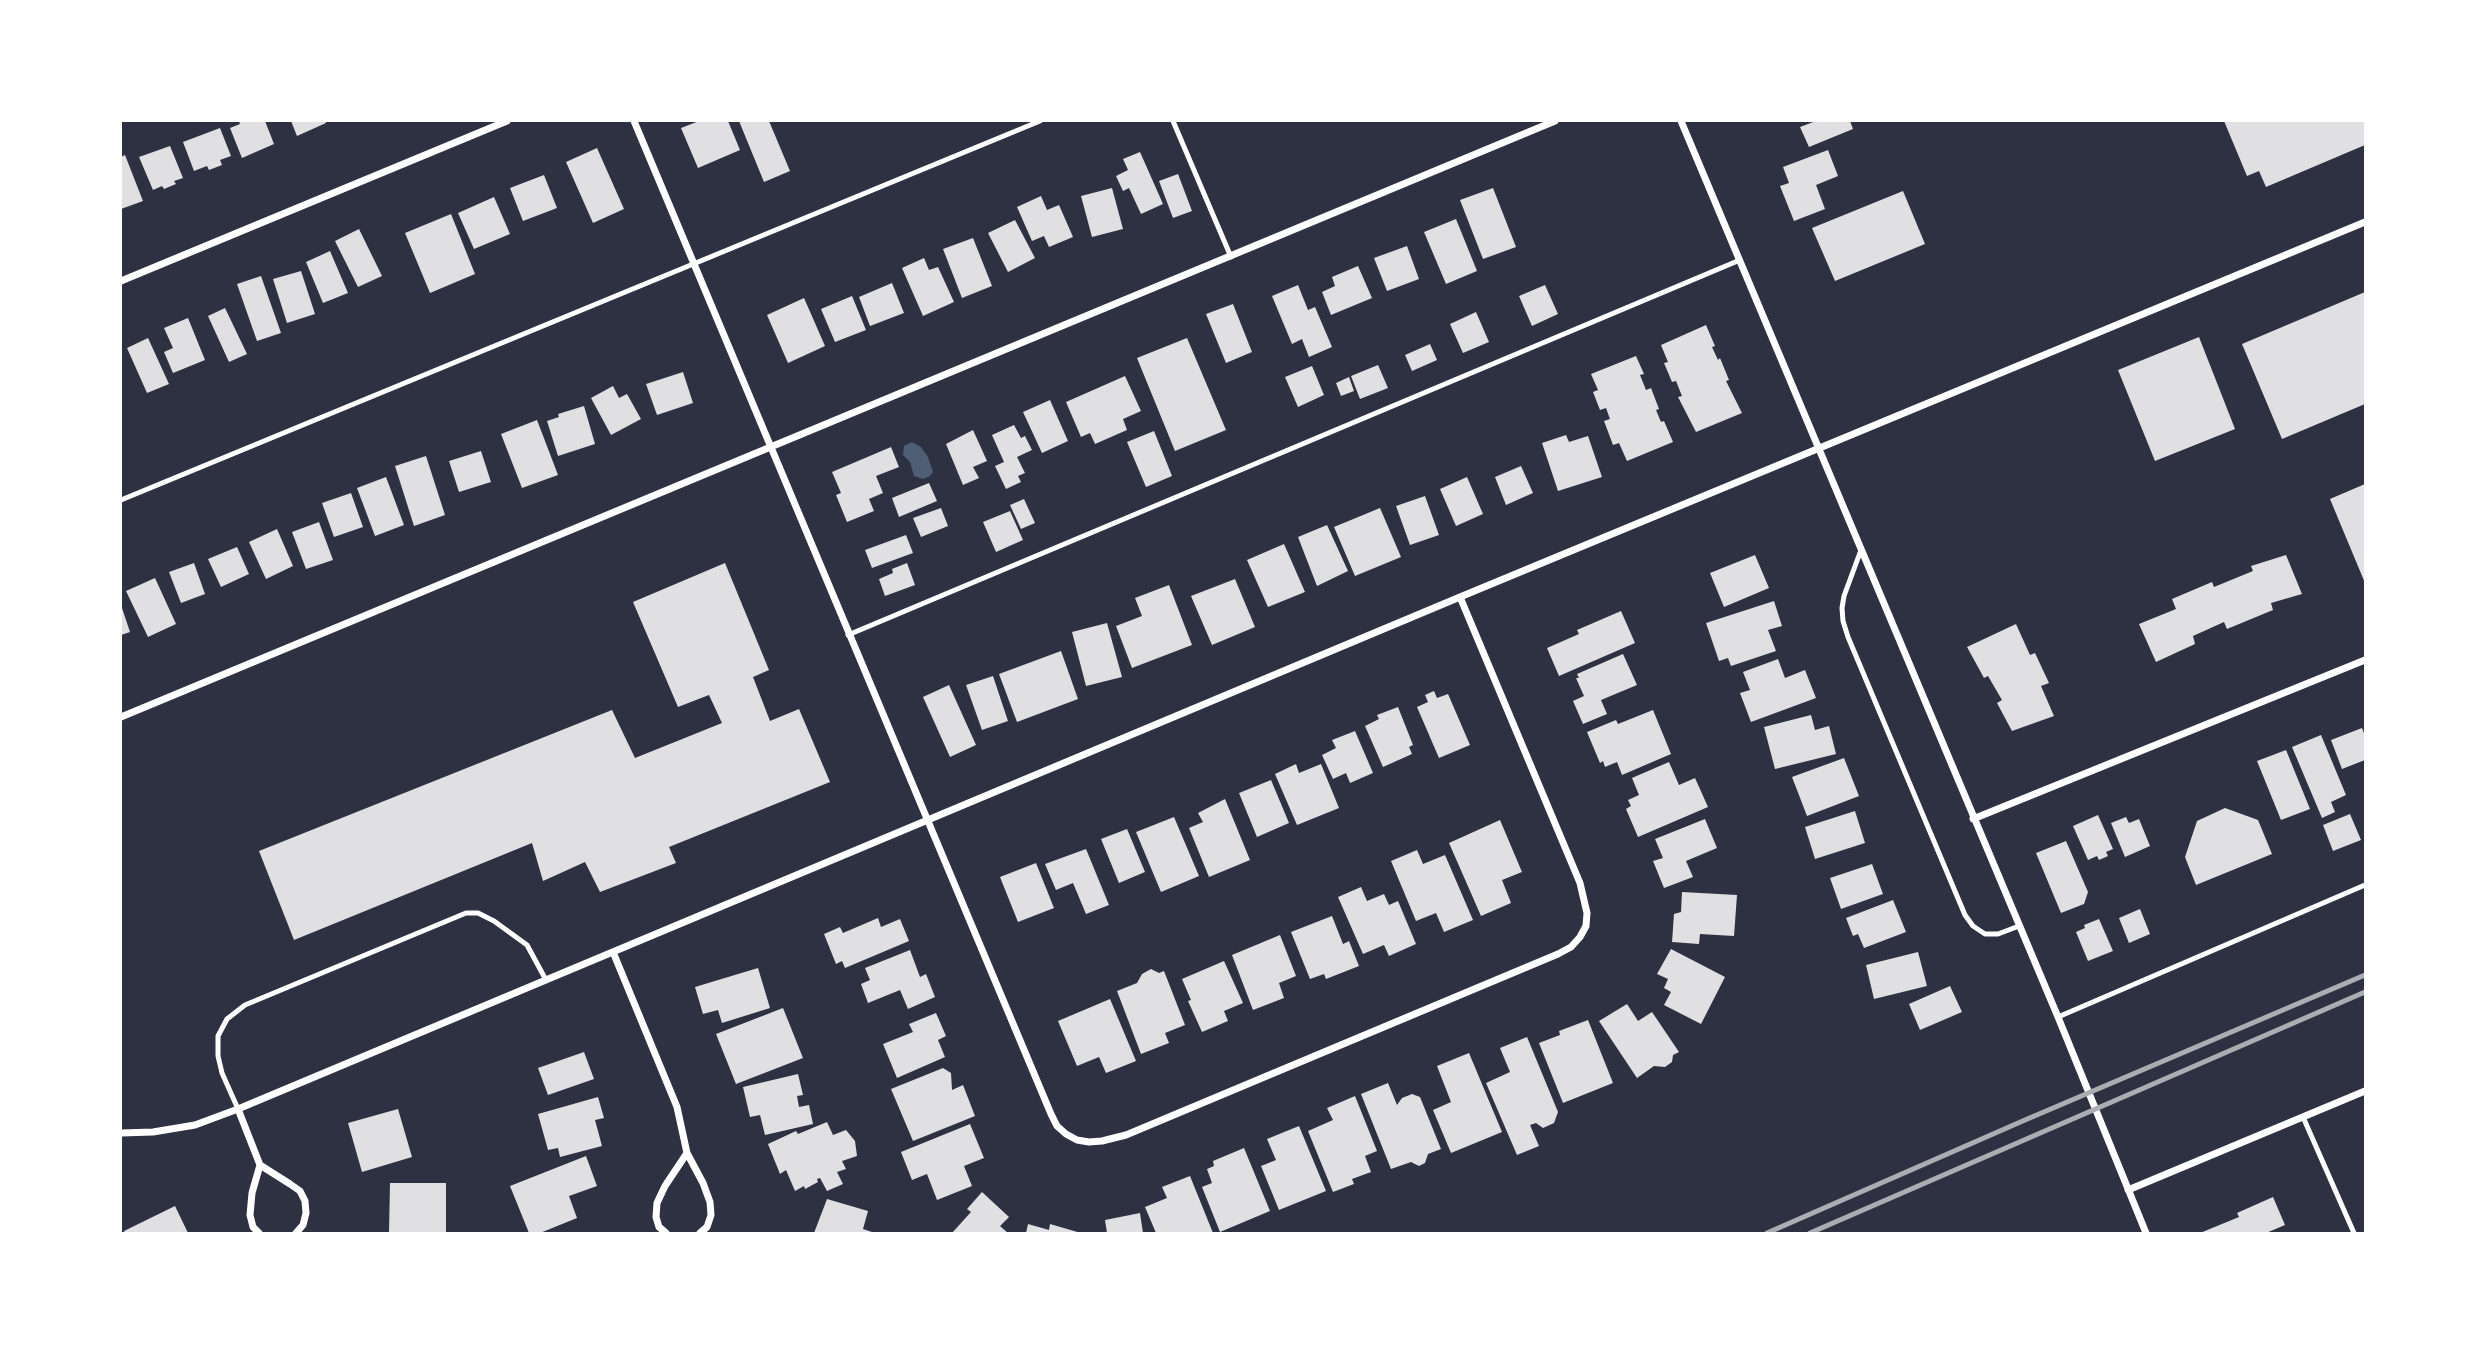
<!DOCTYPE html>
<style>
body{margin:0}
#map{position:relative;width:2486px;height:1354px;overflow:hidden;background:#2d3142;font-family:"Fira Sans Condensed",sans-serif}
canvas{display:block}
.frame{position:absolute;inset:0;border:122px solid #fff;pointer-events:none}
</style>
<div id="map">
<canvas width="2486" height="1354"></canvas>
<div class="frame"></div>
</div>
<script>
const ctx = document.querySelector('canvas').getContext('2d');
ctx.lineJoin = 'round';
function fill(path, color) { ctx.fillStyle = color; ctx.fill(path, 'evenodd'); }
const toPath = rows => new Path2D(rows.map(r => 'M' + r).join(''));
function strokePath(path, color, width, dash) { ctx.strokeStyle = color; ctx.lineWidth = width; ctx.lineCap = dash ? 'butt' : 'round'; ctx.setLineDash(dash || []); ctx.stroke(path); }
fill(toPath([
 [912,442,921,447,928,457,933,472,930,476,923,479,914,476,910,462,903,455,904,446]
]), '#4f5d75');
fill(toPath([
 [239,121,265,121,274,144,242,158,230,128,240,124],
 [291,121,325,121,326,123,297,136],
 [699,121,728,121,740,150,698,168,681,128],
 [739,121,769,121,790,171,764,182],
 [1816,121,1850,121,1853,129,1809,147,1800,127],
 [2224,121,2365,121,2365,145,2266,187,2259,171,2247,176],
 [220,128,231,156,220,160,222,165,209,170,207,166,194,171,183,142],
 [170,146,183,178,174,181,176,184,164,189,162,186,153,190,139,157],
 [597,148,624,209,593,223,566,162],
 [1828,150,1838,176,1816,185,1825,209,1794,221,1780,186,1789,183,1783,167],
 [1140,152,1163,204,1141,214,1129,188,1123,191,1116,176,1128,170,1123,159],
 [125,155,143,201,121,209,121,157],
 [1178,174,1192,211,1173,218,1159,181],
 [544,175,557,208,523,221,510,188],
 [1112,188,1123,229,1092,237,1081,196],
 [1493,188,1516,247,1483,259,1460,200],
 [1903,191,1925,244,1835,281,1812,228],
 [1041,196,1047,210,1059,205,1073,237,1049,247,1044,236,1032,241,1017,207],
 [494,197,510,234,474,249,458,213],
 [451,214,475,274,430,293,405,233],
 [1456,219,1477,271,1446,284,1424,232],
 [1015,220,1035,258,1008,272,988,233],
 [359,229,382,276,358,287,335,241],
 [973,238,992,286,962,298,943,249],
 [1407,246,1419,279,1387,291,1374,258],
 [330,251,348,293,323,303,306,262],
 [924,258,929,270,938,267,954,302,923,316,902,268],
 [1358,266,1372,298,1331,315,1322,292,1335,286,1332,277],
 [301,271,315,314,287,323,273,279],
 [261,276,281,333,257,341,237,284],
 [892,283,904,313,870,326,859,297],
 [1298,285,1308,310,1315,307,1332,347,1309,357,1302,339,1292,344,1272,296],
 [1545,285,1558,314,1532,326,1519,296],
 [2365,292,2365,404,2282,439,2242,344],
 [852,296,866,330,835,342,821,309],
 [804,298,825,346,788,363,767,315],
 [1233,304,1252,352,1226,363,1206,314],
 [225,308,247,354,229,362,208,316],
 [1476,312,1489,342,1463,353,1450,324],
 [188,318,205,360,173,373,164,352,173,348,164,328],
 [1706,325,1715,346,1712,347,1718,360,1720,358,1729,380,1726,381,1742,413,1696,432,1678,397,1682,396,1676,381,1672,382,1664,363,1668,362,1661,345],
 [2199,337,2235,429,2155,461,2118,370],
 [148,338,169,384,147,393,127,348],
 [1187,338,1226,430,1175,451,1137,358],
 [1430,344,1437,360,1412,371,1405,355],
 [1636,356,1644,374,1640,375,1646,390,1651,388,1659,409,1656,410,1661,422,1664,421,1673,442,1627,461,1619,443,1613,445,1604,421,1610,419,1606,408,1600,410,1593,392,1598,390,1591,374],
 [1378,365,1388,388,1360,399,1351,376],
 [1312,366,1324,395,1298,407,1285,377],
 [683,372,693,403,657,415,646,384],
 [1125,376,1141,411,1123,419,1127,430,1095,444,1090,433,1081,437,1066,402],
 [1349,377,1354,391,1341,396,1336,383],
 [613,386,619,398,627,394,641,419,611,435,591,398],
 [1050,400,1068,441,1042,453,1023,412],
 [584,406,595,444,558,456,547,421,559,417,558,414],
 [537,420,558,475,522,488,501,434],
 [1014,425,1021,438,1025,436,1032,450,1017,457,1025,473,1018,476,1021,482,1006,489,995,466,1004,462,992,435],
 [973,430,987,461,973,467,979,478,963,485,946,444],
 [1154,431,1172,476,1146,487,1127,442],
 [1566,435,1569,442,1588,436,1602,477,1558,491,1542,443],
 [891,447,899,467,876,476,883,493,869,499,874,511,847,522,836,495,841,493,832,472],
 [481,451,491,482,459,492,449,461],
 [426,456,445,515,414,526,395,466],
 [1521,466,1533,493,1506,505,1495,477],
 [386,477,404,525,375,536,357,488],
 [1467,477,1483,514,1456,526,1440,489],
 [929,483,937,501,899,517,892,498],
 [2365,484,2365,583,2330,499],
 [351,493,363,527,334,537,322,503],
 [1425,496,1439,535,1410,545,1396,506],
 [1024,499,1035,523,1021,529,1010,505],
 [941,508,948,526,921,537,913,518],
 [1380,508,1401,557,1355,576,1334,527],
 [1010,511,1023,540,996,552,983,522],
 [319,522,333,560,306,569,292,532],
 [1327,525,1348,571,1317,586,1298,537],
 [277,529,293,566,266,579,249,542],
 [906,535,913,553,872,568,865,550],
 [1284,544,1305,592,1268,607,1247,560],
 [237,547,249,574,221,587,208,559],
 [1755,555,1769,588,1724,607,1710,573],
 [2286,555,2302,594,2271,603,2273,610,2227,629,2224,622,2193,636,2195,644,2156,662,2139,624,2176,609,2172,599,2212,582,2214,587,2253,571,2251,566],
 [194,563,205,594,181,603,169,572],
 [725,563,769,670,753,677,770,721,799,709,830,782,669,847,676,863,600,892,585,862,543,881,532,843,294,940,259,851,612,710,635,758,722,723,709,695,678,707,633,602],
 [907,563,915,585,885,596,879,579,893,573,892,569],
 [155,578,176,624,148,637,126,591],
 [1235,579,1255,627,1212,645,1191,596],
 [1169,585,1192,645,1132,668,1116,626,1142,616,1135,598],
 [1774,601,1782,626,1768,630,1776,651,1731,666,1728,658,1719,661,1706,623],
 [121,605,130,632,121,635],
 [1621,611,1635,643,1559,676,1547,648,1579,634,1577,630],
 [1107,623,1122,677,1086,686,1072,632],
 [2016,624,2030,655,2035,653,2049,683,2041,686,2054,716,2012,731,1997,703,2002,700,1988,676,1984,678,1967,647],
 [1061,651,1078,699,1017,722,999,674],
 [1623,654,1637,685,1601,700,1607,714,1583,724,1573,701,1584,696,1576,678,1579,678,1577,674],
 [1778,659,1785,678,1805,670,1816,698,1751,722,1740,693,1750,690,1743,672],
 [993,676,1008,721,982,730,966,685],
 [949,685,976,745,950,757,923,697],
 [1434,691,1437,698,1448,694,1470,745,1439,758,1417,707,1428,702,1425,695],
 [1398,707,1413,745,1409,747,1412,754,1383,767,1365,726,1379,719,1377,715],
 [1653,710,1671,754,1622,775,1617,762,1605,767,1603,761,1600,763,1587,732,1616,720,1618,724],
 [1811,715,1815,730,1829,726,1836,754,1775,769,1764,727],
 [2362,728,2365,736,2365,760,2342,769,2331,740],
 [1355,731,1373,773,1350,783,1346,773,1333,779,1322,755,1336,748,1332,740],
 [2321,735,2346,795,2331,802,2335,812,2322,818,2292,747],
 [2286,750,2310,809,2281,820,2257,761],
 [1844,758,1859,796,1807,816,1792,777],
 [1669,762,1679,785,1695,778,1708,807,1638,837,1626,809,1631,806,1628,800,1639,795,1632,778],
 [1296,764,1299,773,1321,764,1339,808,1297,825,1275,774],
 [1271,780,1289,823,1257,837,1239,793],
 [1225,799,1250,860,1209,877,1189,828,1203,822,1198,813],
 [2225,808,2258,820,2272,854,2196,885,2185,857,2197,821],
 [1855,811,1865,843,1815,859,1805,827],
 [2350,814,2361,840,2333,851,2323,825],
 [2098,815,2113,849,2106,852,2108,856,2099,860,2097,856,2088,860,2073,826],
 [1174,817,1199,876,1161,892,1136,832],
 [2126,817,2129,823,2139,819,2150,846,2125,857,2111,823],
 [1705,819,1717,848,1686,861,1693,877,1664,888,1653,861,1663,858,1655,839],
 [1500,820,1522,872,1502,880,1511,903,1481,916,1449,843],
 [1127,829,1145,872,1119,883,1101,839],
 [2066,841,2088,892,2084,904,2061,913,2036,853],
 [1086,849,1109,905,1086,914,1073,883,1056,890,1045,864],
 [1417,850,1423,864,1445,855,1473,920,1444,932,1436,913,1416,921,1391,861],
 [1036,863,1054,908,1018,922,1000,877],
 [1872,864,1883,894,1841,909,1830,878],
 [1361,887,1367,901,1384,894,1389,905,1398,901,1416,944,1389,956,1384,945,1363,954,1338,897],
 [1682,892,1737,895,1734,936,1700,934,1699,944,1672,942,1674,914,1681,912],
 [1893,900,1906,932,1864,948,1858,934,1853,936,1846,918],
 [2140,909,2150,934,2129,943,2119,918],
 [1332,916,1343,944,1349,941,1359,966,1326,979,1324,974,1310,979,1291,932],
 [878,918,881,927,900,919,909,941,845,968,842,961,836,964,824,934,840,927,843,933],
 [2099,919,2113,951,2088,961,2076,932,2085,928,2084,925],
 [1280,935,1296,976,1279,983,1284,998,1253,1010,1232,955],
 [1671,949,1725,977,1701,1024,1664,1005,1671,992,1664,988,1668,979,1657,974],
 [910,950,920,977,926,974,935,997,908,1009,900,990,868,1003,861,984,870,980,865,968],
 [1918,952,1927,986,1874,999,1866,965],
 [1224,961,1243,1003,1224,1011,1228,1021,1202,1032,1188,1001,1191,1000,1182,979],
 [758,968,770,1008,722,1023,718,1010,703,1014,695,987],
 [1151,969,1159,973,1164,971,1185,1025,1165,1033,1169,1043,1141,1054,1117,991,1137,983,1142,974],
 [1950,986,1962,1012,1920,1030,1909,1004],
 [1110,999,1136,1061,1106,1073,1099,1057,1077,1066,1058,1021],
 [1627,1004,1638,1021,1652,1012,1679,1052,1673,1055,1672,1062,1665,1067,1654,1066,1637,1078,1599,1021],
 [783,1008,803,1058,736,1084,716,1034],
 [936,1013,946,1036,938,1040,945,1057,897,1078,883,1044,913,1032,909,1024],
 [1588,1020,1613,1083,1563,1103,1539,1043,1560,1035,1559,1031],
 [1527,1037,1558,1112,1554,1123,1543,1128,1536,1123,1530,1125,1539,1146,1517,1155,1486,1083,1510,1072,1500,1048],
 [584,1052,594,1079,548,1095,538,1068],
 [1469,1053,1502,1132,1451,1153,1433,1110,1451,1102,1437,1066],
 [943,1068,951,1073,952,1090,963,1085,975,1116,913,1141,891,1089],
 [798,1074,803,1095,797,1096,799,1107,809,1105,813,1124,765,1135,760,1115,750,1117,743,1087],
 [1388,1083,1397,1105,1402,1098,1412,1094,1420,1097,1441,1149,1428,1154,1425,1163,1419,1166,1411,1162,1391,1169,1361,1094],
 [1355,1096,1377,1151,1365,1156,1371,1172,1352,1179,1354,1184,1333,1192,1308,1131,1333,1120,1327,1108],
 [598,1097,604,1118,595,1120,602,1146,560,1157,558,1148,548,1150,538,1114],
 [398,1109,412,1157,362,1172,348,1123],
 [827,1122,833,1135,846,1130,855,1141,857,1156,842,1161,846,1169,837,1172,843,1184,827,1191,820,1178,817,1179,818,1182,805,1189,804,1186,795,1191,786,1170,780,1174,768,1144,796,1131,798,1134],
 [970,1124,984,1158,964,1166,972,1186,937,1200,927,1174,912,1180,901,1152],
 [1299,1126,1326,1191,1279,1210,1261,1166,1276,1160,1267,1139],
 [1244,1148,1270,1211,1220,1232,1202,1187,1212,1183,1207,1169,1214,1166,1213,1161],
 [586,1156,597,1186,569,1196,577,1218,540,1233,529,1233,510,1186],
 [1190,1176,1213,1233,1156,1233,1145,1207,1167,1198,1162,1187],
 [390,1183,446,1183,446,1233,389,1233],
 [982,1192,1009,1217,1000,1226,1008,1233,952,1233,971,1212,967,1209],
 [2273,1197,2285,1225,2266,1233,2200,1233,2239,1217,2237,1213],
 [827,1199,868,1211,863,1229,875,1233,814,1233],
 [175,1206,188,1233,125,1233,124,1231],
 [1140,1213,1143,1233,1107,1233,1105,1220],
 [1028,1224,1049,1230,1050,1224,1081,1233,1026,1233]
]), '#e0e0e3');
strokePath(toPath([
 [1173,121,1231,257],
 [121,500,1040,121],
 [1861,550,1844,596,1842,608,1843,621,1848,637,1965,915,1973,926,1985,934,1998,934,2019,926],
 [848,635,1740,260],
 [2058,1017,2365,885],
 [238,1109,222,1073,218,1056,218,1036,227,1019,245,1005,466,913,478,913,494,921,527,945,546,980],
 [2303,1117,2354,1233]
]), '#fff', 5);
strokePath(toPath([
 [634,121,1051,1114,1057,1126,1066,1134,1077,1140,1089,1142,1102,1141,1126,1135,1558,954,1571,947,1580,937,1586,926,1587,913,1580,883,1460,597],
 [1681,121,2058,1017,2146,1233],
 [121,281,507,121],
 [121,717,1555,121],
 [1973,819,2365,660],
 [613,952,677,1107,687,1153,703,1183,710,1202,711,1215,707,1227,700,1233],
 [238,1109,260,1165,252,1193,250,1215,253,1227,259,1233],
 [121,1133,153,1132,195,1125,238,1109,1460,597,2365,222],
 [260,1165,290,1184,300,1191,305,1201,306,1213,303,1225,296,1233],
 [2128,1190,2365,1091],
 [666,1233,659,1227,656,1217,657,1203,665,1186,687,1153]
]), '#fff', 7);
strokePath(toPath([
 [1767,1233,2025,1120,2365,975],
 [1810,1233,2365,992]
]), '#abadb3', 5);
</script>
